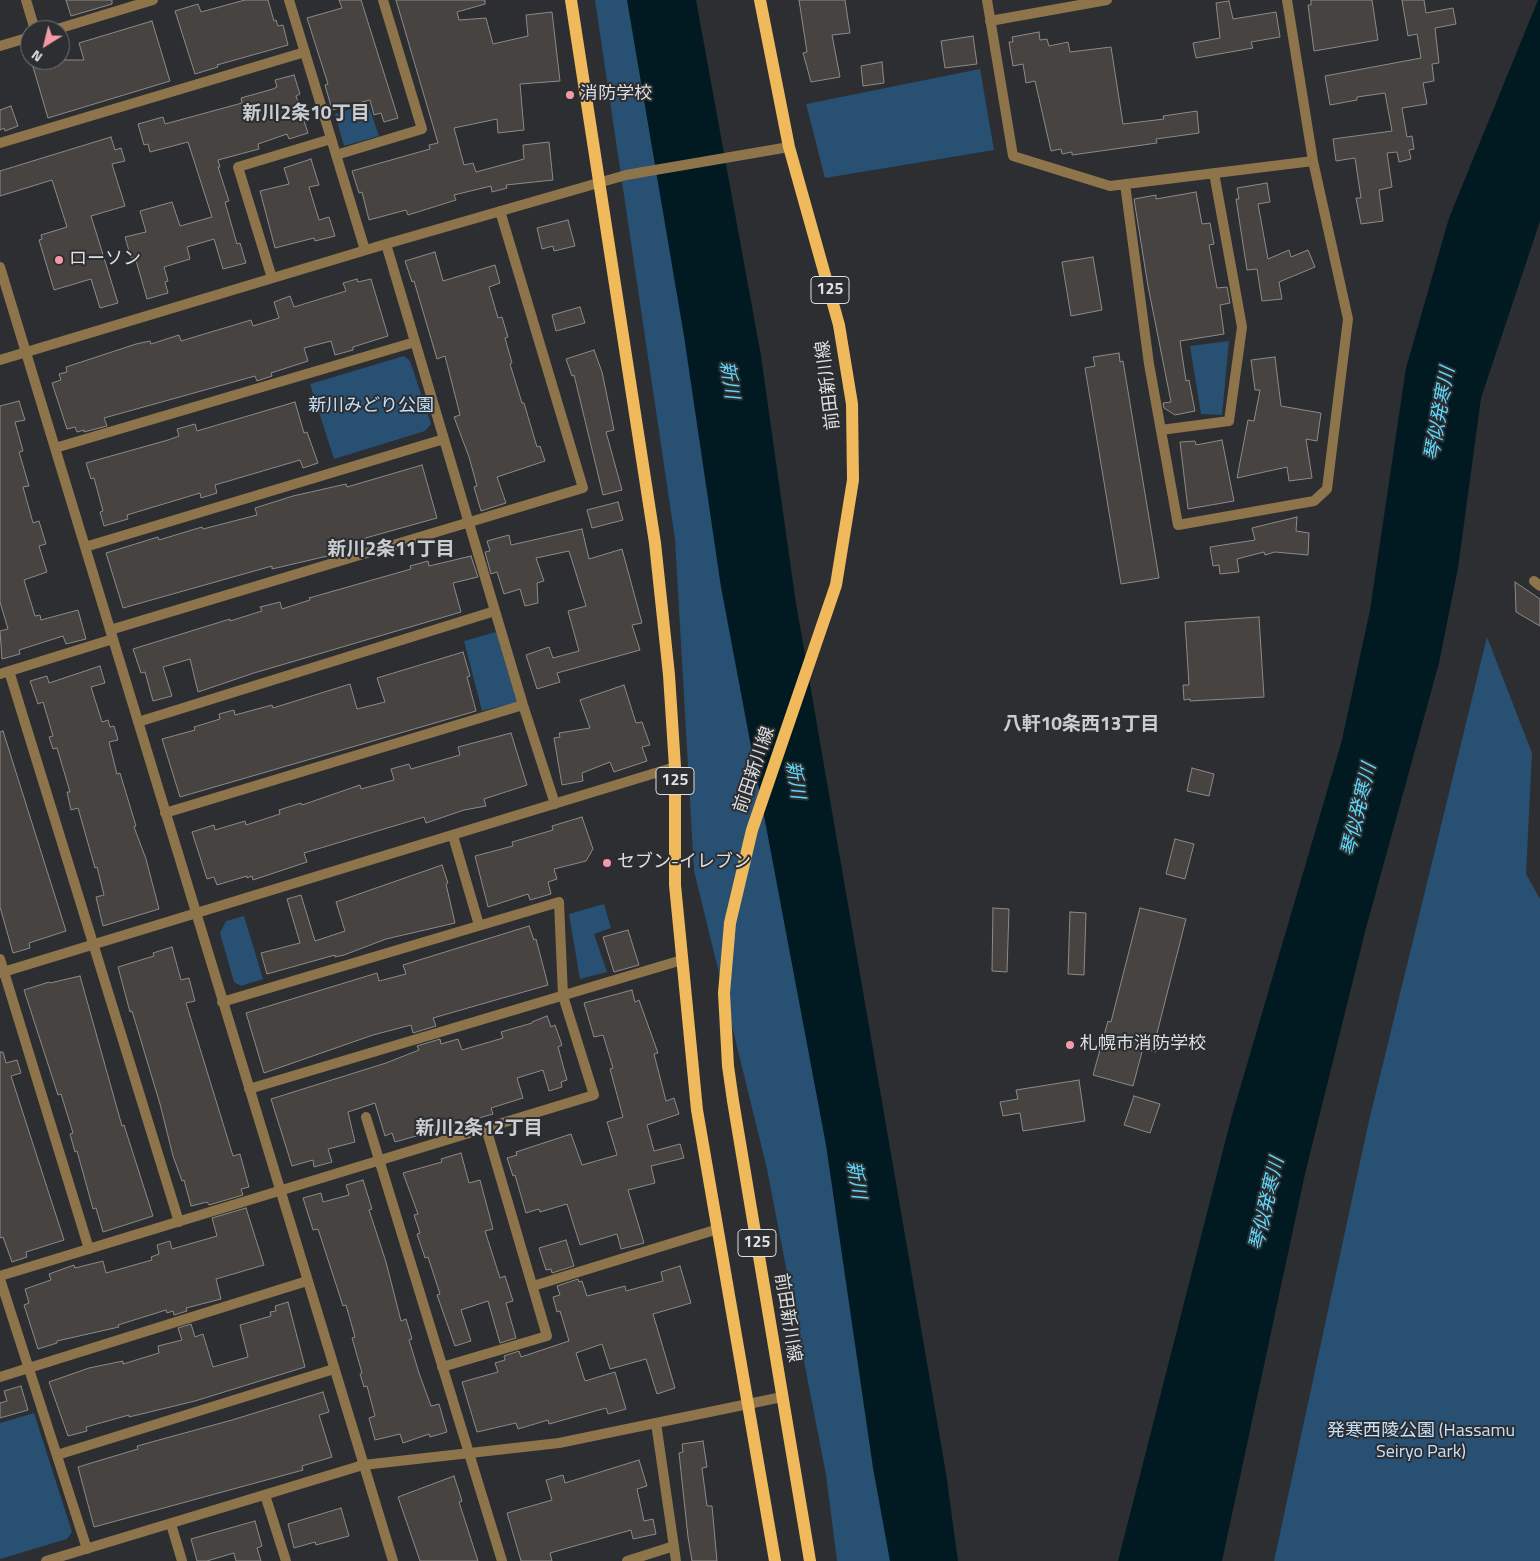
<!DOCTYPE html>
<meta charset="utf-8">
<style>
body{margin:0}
#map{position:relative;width:1540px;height:1561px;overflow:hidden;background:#2c2e31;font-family:"Titillium Web",sans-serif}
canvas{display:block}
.north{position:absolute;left:20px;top:20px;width:50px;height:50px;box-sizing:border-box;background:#2c2e31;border:1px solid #737577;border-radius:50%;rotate:216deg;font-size:14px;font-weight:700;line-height:20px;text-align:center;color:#dddfe0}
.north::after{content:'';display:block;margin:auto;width:18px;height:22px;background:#f49aa6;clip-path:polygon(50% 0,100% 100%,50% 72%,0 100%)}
</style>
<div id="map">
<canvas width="1540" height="1561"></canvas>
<div class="north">N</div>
</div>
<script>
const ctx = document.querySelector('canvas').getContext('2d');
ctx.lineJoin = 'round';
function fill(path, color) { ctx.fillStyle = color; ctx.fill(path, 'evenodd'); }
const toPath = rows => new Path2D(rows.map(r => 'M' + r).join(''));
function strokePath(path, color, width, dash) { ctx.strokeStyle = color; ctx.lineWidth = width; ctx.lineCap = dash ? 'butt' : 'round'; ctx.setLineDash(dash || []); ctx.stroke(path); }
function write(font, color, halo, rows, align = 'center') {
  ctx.font = font + ' "Titillium Web","Noto Sans JP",sans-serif'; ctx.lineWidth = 4; ctx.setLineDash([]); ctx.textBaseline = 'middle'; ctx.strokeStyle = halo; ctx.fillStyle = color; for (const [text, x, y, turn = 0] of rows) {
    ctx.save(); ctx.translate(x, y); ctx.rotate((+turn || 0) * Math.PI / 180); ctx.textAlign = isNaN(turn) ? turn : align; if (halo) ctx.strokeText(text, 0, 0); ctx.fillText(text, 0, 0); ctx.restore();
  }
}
fill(toPath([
 [595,0,657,0,842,1166,890,1561,837,1561,826,1475,767,1169,694,871,675,539],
 [980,69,994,150,825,178,806,104],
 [368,104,379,136,344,146,335,114],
 [1229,341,1222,415,1201,414,1190,346],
 [404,356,410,361,431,424,425,431,334,459,310,384],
 [496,632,517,702,482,711,464,641],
 [1487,637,1532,753,1526,874,1540,899,1540,1561,1274,1561,1368,1125],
 [604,904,611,928,594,934,607,972,580,979,569,914],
 [244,916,263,979,241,986,234,982,220,933,226,921],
 [34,1413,72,1532,67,1539,0,1559,0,1423]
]), '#275072');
fill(toPath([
 [627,0,696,0,761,356,795,597,946,1473,958,1561,890,1561,873,1468,826,1145,721,587,684,336],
 [1538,0,1540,0,1540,221,1481,398,1458,568,1439,663,1366,928,1305,1174,1222,1561,1118,1561,1231,1119,1342,740,1370,610,1406,368,1449,218]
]), '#011a22');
const building = toPath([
 [66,0,112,0,112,4,71,16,66,0],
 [245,0,268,0,274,21,276,20,278,26,283,25,288,45,217,65,218,67,195,74,175,11,198,4,201,12,245,0],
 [339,0,361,0,398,118,384,122,381,113,374,115,370,100,332,110,325,85,328,84,307,18,342,8,339,0],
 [396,0,485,0,485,4,457,12,459,20,486,18,493,44,528,36,526,15,552,12,560,81,520,84,524,130,498,133,497,119,454,128,464,165,473,163,476,172,524,159,523,145,549,142,553,180,506,185,507,188,492,192,491,186,454,195,456,200,408,215,406,210,369,220,362,192,359,193,352,171,430,149,429,145,438,143,396,0],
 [799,0,845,0,850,33,832,35,840,77,811,82,803,53,807,52,799,0],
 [1311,0,1372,0,1378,40,1314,51,1308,5,1311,5,1311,0],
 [1402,0,1424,0,1426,13,1453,8,1456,24,1435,28,1439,63,1432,64,1434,81,1423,83,1427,104,1402,108,1407,137,1412,136,1414,149,1409,150,1411,159,1399,162,1397,152,1387,153,1392,187,1379,190,1383,221,1361,224,1356,198,1361,198,1355,158,1336,161,1333,139,1392,131,1385,93,1357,97,1357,100,1330,105,1325,76,1421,58,1417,34,1408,36,1402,0],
 [1229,1,1233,19,1276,12,1280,37,1251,42,1253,48,1196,58,1193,43,1220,38,1216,3,1229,1],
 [152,21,170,81,48,118,31,60,84,60,79,43,152,21],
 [1039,32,1040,40,1047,39,1049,46,1068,42,1070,52,1111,47,1123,124,1164,119,1163,116,1197,111,1199,133,1156,139,1157,143,1072,155,1072,152,1062,154,1061,149,1051,151,1035,81,1026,83,1023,64,1013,66,1009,42,1013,42,1012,37,1039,32],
 [973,36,977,64,945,68,941,41,973,36],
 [882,62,884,83,863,86,861,66,882,62],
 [294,75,300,94,296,96,308,133,289,139,287,134,258,144,259,149,218,160,220,167,218,167,229,201,225,202,237,244,240,243,246,263,223,269,214,239,187,247,190,259,164,267,168,281,165,282,168,293,147,299,135,257,131,258,125,237,146,232,140,211,172,202,180,226,212,217,188,142,150,152,148,144,144,145,138,124,163,117,165,124,242,103,241,98,273,89,277,87,275,80,294,75],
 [11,106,18,126,5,131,4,128,0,130,0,110,11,106],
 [111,137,115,150,121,148,125,161,112,164,125,206,91,216,118,303,100,308,91,279,54,290,39,240,42,239,41,235,67,227,52,180,0,196,0,171,111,137],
 [311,159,319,185,309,187,319,220,329,217,335,236,315,241,314,238,275,248,260,191,289,184,284,168,311,159],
 [1267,183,1270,202,1258,204,1268,259,1289,250,1291,257,1308,250,1315,267,1279,282,1282,299,1262,301,1257,269,1247,270,1236,199,1239,199,1237,188,1267,183],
 [1196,192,1202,224,1210,223,1214,244,1209,245,1217,288,1227,287,1230,303,1220,305,1224,334,1180,341,1186,381,1189,380,1195,411,1175,415,1164,408,1163,403,1171,402,1148,286,1134,199,1156,195,1156,199,1196,192],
 [568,220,575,246,554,251,553,246,542,249,537,228,568,220],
 [435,252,443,281,495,265,500,283,489,287,498,318,502,317,508,337,505,338,512,363,510,364,522,403,524,403,537,447,540,446,545,461,497,477,506,503,481,511,474,487,477,486,469,457,454,417,460,415,445,356,437,359,414,281,412,282,405,261,435,252],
 [1093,257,1102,310,1071,316,1062,262,1093,257],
 [357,279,358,282,371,279,388,336,353,347,353,350,335,355,331,341,304,348,308,361,271,373,272,376,257,381,255,376,104,418,107,426,84,432,84,430,77,432,75,427,67,429,52,383,61,380,59,374,67,372,66,367,136,344,150,341,151,344,179,335,181,341,251,320,253,326,279,318,274,302,290,296,294,307,346,291,343,283,357,279],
 [580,307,585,323,556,331,552,315,580,307],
 [594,350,602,372,614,430,606,432,622,490,603,495,574,375,572,376,566,359,594,350],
 [1119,353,1120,362,1123,361,1159,578,1121,584,1085,368,1095,366,1093,357,1119,353],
 [1275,357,1281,406,1321,413,1317,441,1306,439,1312,478,1289,481,1287,467,1237,478,1248,420,1254,421,1260,390,1255,390,1251,360,1275,357],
 [19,401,25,420,15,422,23,451,19,452,29,486,23,487,33,523,39,521,46,544,39,546,47,572,24,580,35,616,40,615,41,620,78,610,86,639,66,644,63,636,19,650,20,654,2,659,0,631,8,629,0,602,0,406,19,401],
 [295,402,304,433,307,432,318,463,303,468,300,460,215,485,217,493,201,498,200,493,127,515,128,519,104,526,100,512,103,511,94,478,91,479,86,463,168,440,179,436,177,429,195,424,197,431,295,402],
 [1222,440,1234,501,1188,509,1180,442,1195,441,1196,445,1222,440],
 [422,465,437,518,362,539,364,543,336,551,336,554,272,569,272,566,123,608,106,553,158,537,159,540,202,527,203,529,257,515,255,508,293,496,346,484,347,487,422,465],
 [618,502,623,520,592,528,587,510,618,502],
 [1297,517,1296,531,1309,533,1308,555,1275,552,1265,555,1264,552,1237,559,1239,572,1220,574,1219,565,1213,566,1210,547,1255,540,1252,528,1297,517],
 [582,529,589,559,622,549,642,623,632,625,640,650,557,673,560,682,537,689,526,655,549,647,553,658,579,651,568,611,586,606,569,551,536,558,544,581,537,583,538,603,525,606,520,589,504,594,497,572,491,574,485,552,490,551,487,541,509,535,511,545,582,529],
 [471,556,478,577,453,583,461,612,254,673,198,692,190,659,163,667,172,696,153,701,145,672,141,673,133,649,230,619,230,621,262,611,260,607,280,602,282,609,310,600,309,598,411,569,410,566,428,561,429,566,471,556],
 [1515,582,1540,599,1540,626,1516,612,1515,582],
 [1259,617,1264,697,1190,701,1190,699,1184,700,1183,685,1189,685,1185,622,1259,617],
 [463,652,470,676,467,677,476,711,180,797,162,739,195,730,194,727,220,719,219,714,234,710,235,715,272,705,273,708,350,684,357,709,385,702,377,678,463,652],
 [100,666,105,683,91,687,102,722,108,720,110,727,114,726,118,740,109,742,117,774,120,773,136,826,134,827,146,859,159,909,103,926,96,897,104,895,97,867,95,868,78,808,71,810,67,792,70,792,57,748,53,749,49,737,53,736,43,702,38,704,30,681,47,676,49,683,100,666],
 [624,685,636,723,642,722,650,745,642,747,647,761,614,772,610,762,582,773,583,781,562,785,554,738,560,737,559,733,590,728,580,700,624,685],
 [3,731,66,931,29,943,30,948,13,953,0,907,0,732,3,731],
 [511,733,527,785,484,799,486,806,464,810,426,823,424,817,304,853,307,862,253,880,252,876,247,878,247,876,217,885,214,877,207,879,192,832,214,825,215,830,245,821,246,825,280,814,279,810,301,803,302,805,360,785,361,789,394,780,391,769,409,764,411,769,460,755,458,747,511,733],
 [1192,768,1214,774,1209,796,1187,791,1192,768],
 [582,817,593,849,586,861,554,869,557,879,548,882,551,894,530,900,528,894,488,907,475,856,513,846,512,842,553,830,552,826,582,817],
 [1175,839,1194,844,1185,879,1166,874,1175,839],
 [442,865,448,883,446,884,455,923,386,939,344,955,335,957,335,955,267,974,261,953,300,943,287,899,301,895,315,941,345,931,336,902,442,865],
 [993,908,1009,909,1007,972,992,971,993,908],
 [1140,908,1186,919,1156,1037,1160,1038,1156,1052,1143,1048,1133,1086,1093,1075,1108,1021,1111,1022,1140,908],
 [1070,912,1086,913,1084,975,1068,974,1070,912],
 [529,926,534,940,536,939,548,985,433,1018,436,1026,413,1033,411,1025,373,1035,264,1073,246,1013,377,973,379,981,406,974,403,965,529,926],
 [628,930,639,965,614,972,603,937,628,930],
 [172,947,181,980,189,978,195,1001,186,1003,233,1156,240,1154,249,1187,241,1189,243,1195,209,1205,207,1202,191,1206,184,1180,182,1181,173,1156,160,1104,132,1011,130,1012,118,967,154,956,153,953,172,947],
 [80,976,122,1126,124,1125,153,1216,103,1232,96,1208,93,1209,77,1151,75,1152,70,1134,73,1133,61,1094,58,1095,24,990,49,982,50,983,80,976],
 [632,990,635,1002,639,1000,658,1053,654,1054,666,1101,674,1098,679,1114,647,1125,654,1151,680,1144,684,1158,651,1166,655,1183,628,1190,644,1243,621,1249,617,1234,580,1245,567,1204,540,1212,539,1209,526,1213,515,1175,513,1176,507,1158,517,1155,516,1152,571,1134,582,1165,617,1155,607,1122,623,1117,610,1069,613,1068,603,1035,594,1037,584,1003,632,990],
 [547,1016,551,1027,555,1025,562,1045,558,1047,567,1080,561,1082,562,1087,549,1091,543,1070,517,1078,523,1098,491,1108,493,1114,395,1142,392,1133,385,1136,375,1103,348,1112,355,1142,328,1149,332,1162,314,1167,313,1160,292,1166,271,1099,386,1063,419,1050,417,1046,440,1039,441,1044,458,1039,462,1050,503,1038,501,1032,532,1023,532,1022,547,1016],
 [0,1052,3,1052,6,1063,17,1060,21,1073,11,1076,64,1240,26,1252,27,1257,12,1262,3,1237,0,1238,0,1052],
 [1079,1080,1085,1121,1023,1131,1020,1113,1003,1116,1000,1102,1018,1099,1016,1090,1079,1080],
 [1134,1096,1160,1104,1150,1133,1124,1125,1134,1096],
 [461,1153,469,1183,480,1180,493,1229,485,1231,500,1278,505,1276,513,1301,506,1303,516,1338,500,1343,488,1301,461,1310,471,1341,455,1346,437,1295,440,1294,428,1257,425,1258,417,1234,420,1233,414,1215,418,1214,403,1173,442,1162,441,1159,461,1153],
 [363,1180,372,1209,369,1210,386,1262,401,1321,406,1319,412,1339,409,1340,419,1373,431,1406,439,1404,447,1432,430,1437,429,1434,403,1443,400,1434,375,1440,369,1418,375,1416,367,1386,364,1387,360,1374,362,1373,352,1338,355,1337,346,1305,343,1306,318,1229,313,1230,303,1198,321,1193,323,1202,349,1195,346,1185,363,1180],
 [246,1208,264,1265,216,1279,221,1299,186,1308,187,1311,174,1315,173,1311,167,1313,166,1310,118,1325,119,1327,57,1341,57,1343,38,1349,24,1305,29,1303,25,1289,51,1280,49,1274,74,1265,75,1268,103,1261,106,1273,152,1260,151,1257,159,1254,157,1245,170,1241,172,1249,217,1236,212,1218,246,1208],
 [566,1240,574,1266,552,1273,551,1269,546,1270,539,1248,566,1240],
 [680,1266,691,1303,653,1314,675,1388,657,1394,646,1359,610,1369,602,1344,576,1353,585,1381,615,1372,626,1409,608,1414,606,1408,549,1424,548,1420,518,1429,516,1423,477,1432,462,1382,498,1372,495,1363,505,1360,504,1356,519,1351,521,1357,569,1341,560,1311,557,1312,553,1297,560,1295,557,1286,578,1279,579,1282,582,1281,587,1296,625,1286,626,1291,663,1281,661,1272,680,1266],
 [288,1302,305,1367,195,1401,129,1417,129,1415,86,1427,87,1431,68,1436,49,1382,89,1368,123,1361,123,1364,159,1353,158,1346,182,1340,178,1328,191,1324,195,1337,203,1334,213,1367,248,1357,240,1325,271,1316,270,1312,276,1311,275,1306,288,1302],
 [21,1386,28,1410,0,1418,0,1403,7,1401,4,1391,21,1386],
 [323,1392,329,1412,319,1415,332,1457,302,1466,303,1470,94,1527,78,1467,138,1449,137,1446,232,1420,323,1392],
 [703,1441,707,1467,702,1468,707,1506,712,1506,717,1561,692,1561,688,1537,679,1453,683,1452,682,1444,703,1441],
 [639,1460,647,1486,637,1489,644,1521,653,1519,656,1534,633,1539,631,1530,550,1553,552,1561,521,1561,507,1513,552,1500,546,1480,563,1475,565,1483,639,1460],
 [454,1476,462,1501,459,1502,478,1561,420,1561,398,1497,454,1476],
 [341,1508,349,1536,316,1545,315,1542,294,1548,288,1524,341,1508],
 [255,1521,262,1546,257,1548,261,1561,236,1561,234,1553,207,1561,197,1561,191,1539,255,1521]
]);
fill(building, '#474341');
strokePath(building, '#8d8a87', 1);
strokePath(toPath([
 [26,0,35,30],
 [289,0,365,250],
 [987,0,1013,156,1110,186,1313,161],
 [990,21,1107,0],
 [54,30,153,0],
 [0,46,30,37],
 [0,143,305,52],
 [336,155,422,129,383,0],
 [1125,184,1149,364,1178,525,1314,501,1327,489,1348,319,1313,161,1287,0],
 [386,244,523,705,555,804],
 [0,267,393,1561],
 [272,278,238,167,331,139],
 [0,360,386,244,626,175,789,147],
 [1161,430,1229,421,1242,327,1214,173],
 [55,448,415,342],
 [85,547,444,439],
 [1534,581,1540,586],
 [110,630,583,488,500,211],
 [9,671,179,1222],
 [0,674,113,639],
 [138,722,495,611],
 [165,813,523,705],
 [453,836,479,925],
 [0,959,89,1249],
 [0,973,675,767],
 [249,1089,682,960],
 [366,1117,502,1561],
 [0,1276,594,1095,563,996,559,902,222,1002],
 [0,1279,87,1549],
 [533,1286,718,1229],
 [442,1367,547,1336,486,1128],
 [0,1377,307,1281],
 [656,1423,676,1561],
 [57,1455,334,1369],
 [265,1495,286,1561],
 [171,1524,182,1561],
 [46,1561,363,1465,559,1443,782,1397],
 [627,1561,674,1546]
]), '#8e744a', 10);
strokePath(toPath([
 [571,0,655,543,669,675,675,767,675,885,697,1110,775,1561],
 [760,0,789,147,839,325,852,404,853,480,836,585,752,830,730,923,724,993,728,1066,733,1101,810,1561]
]), '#efb95c', 12);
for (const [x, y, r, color] of [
 [570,95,5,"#f49aa6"],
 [59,260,5,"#f49aa6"],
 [607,863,5,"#f49aa6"],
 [1070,1045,5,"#f49aa6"]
]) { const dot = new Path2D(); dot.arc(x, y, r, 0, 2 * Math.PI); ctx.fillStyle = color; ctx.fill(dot); strokePath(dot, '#2c2e31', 2); }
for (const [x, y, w] of [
 [830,290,38],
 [675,781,38],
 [757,1243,38]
]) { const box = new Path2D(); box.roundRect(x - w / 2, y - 13.5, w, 27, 4); ctx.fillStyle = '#2c2e31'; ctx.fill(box); strokePath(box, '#dddfe0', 1); }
write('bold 16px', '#dddfe0', null, [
 ["125",830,290],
 ["125",675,781],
 ["125",757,1243]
]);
write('18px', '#dddfe0', '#2c2e31', [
 ["消防学校",580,95],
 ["ローソン",69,260],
 ["セブン-イレブン",617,863],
 ["札幌市消防学校",1080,1045]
], 'left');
write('18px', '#dddfe0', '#2c2e31', [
 ["前田新川線",829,385,-97],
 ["前田新川線",755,770,-71],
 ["前田新川線",787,1318,81]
]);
write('18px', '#c4e1fb', '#2c2e31', [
 ["新川みどり公園",371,407],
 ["発寒西陵公園 (Hassamu",1421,1432],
 ["Seiryo Park)",1421,1453]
]);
write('bold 19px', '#cbced1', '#2c2e31', [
 ["新川2条10丁目",306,114],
 ["新川2条11丁目",391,550],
 ["八軒10条西13丁目",1081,725],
 ["新川2条12丁目",479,1129]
]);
write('italic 19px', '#5dd8fb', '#2c2e31', [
 ["新川",728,380,81],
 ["琴似発寒川",1441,414,-80],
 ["新川",794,780,81],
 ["琴似発寒川",1360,810,-77],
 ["新川",855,1180,81],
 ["琴似発寒川",1268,1204,-77]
]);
</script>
